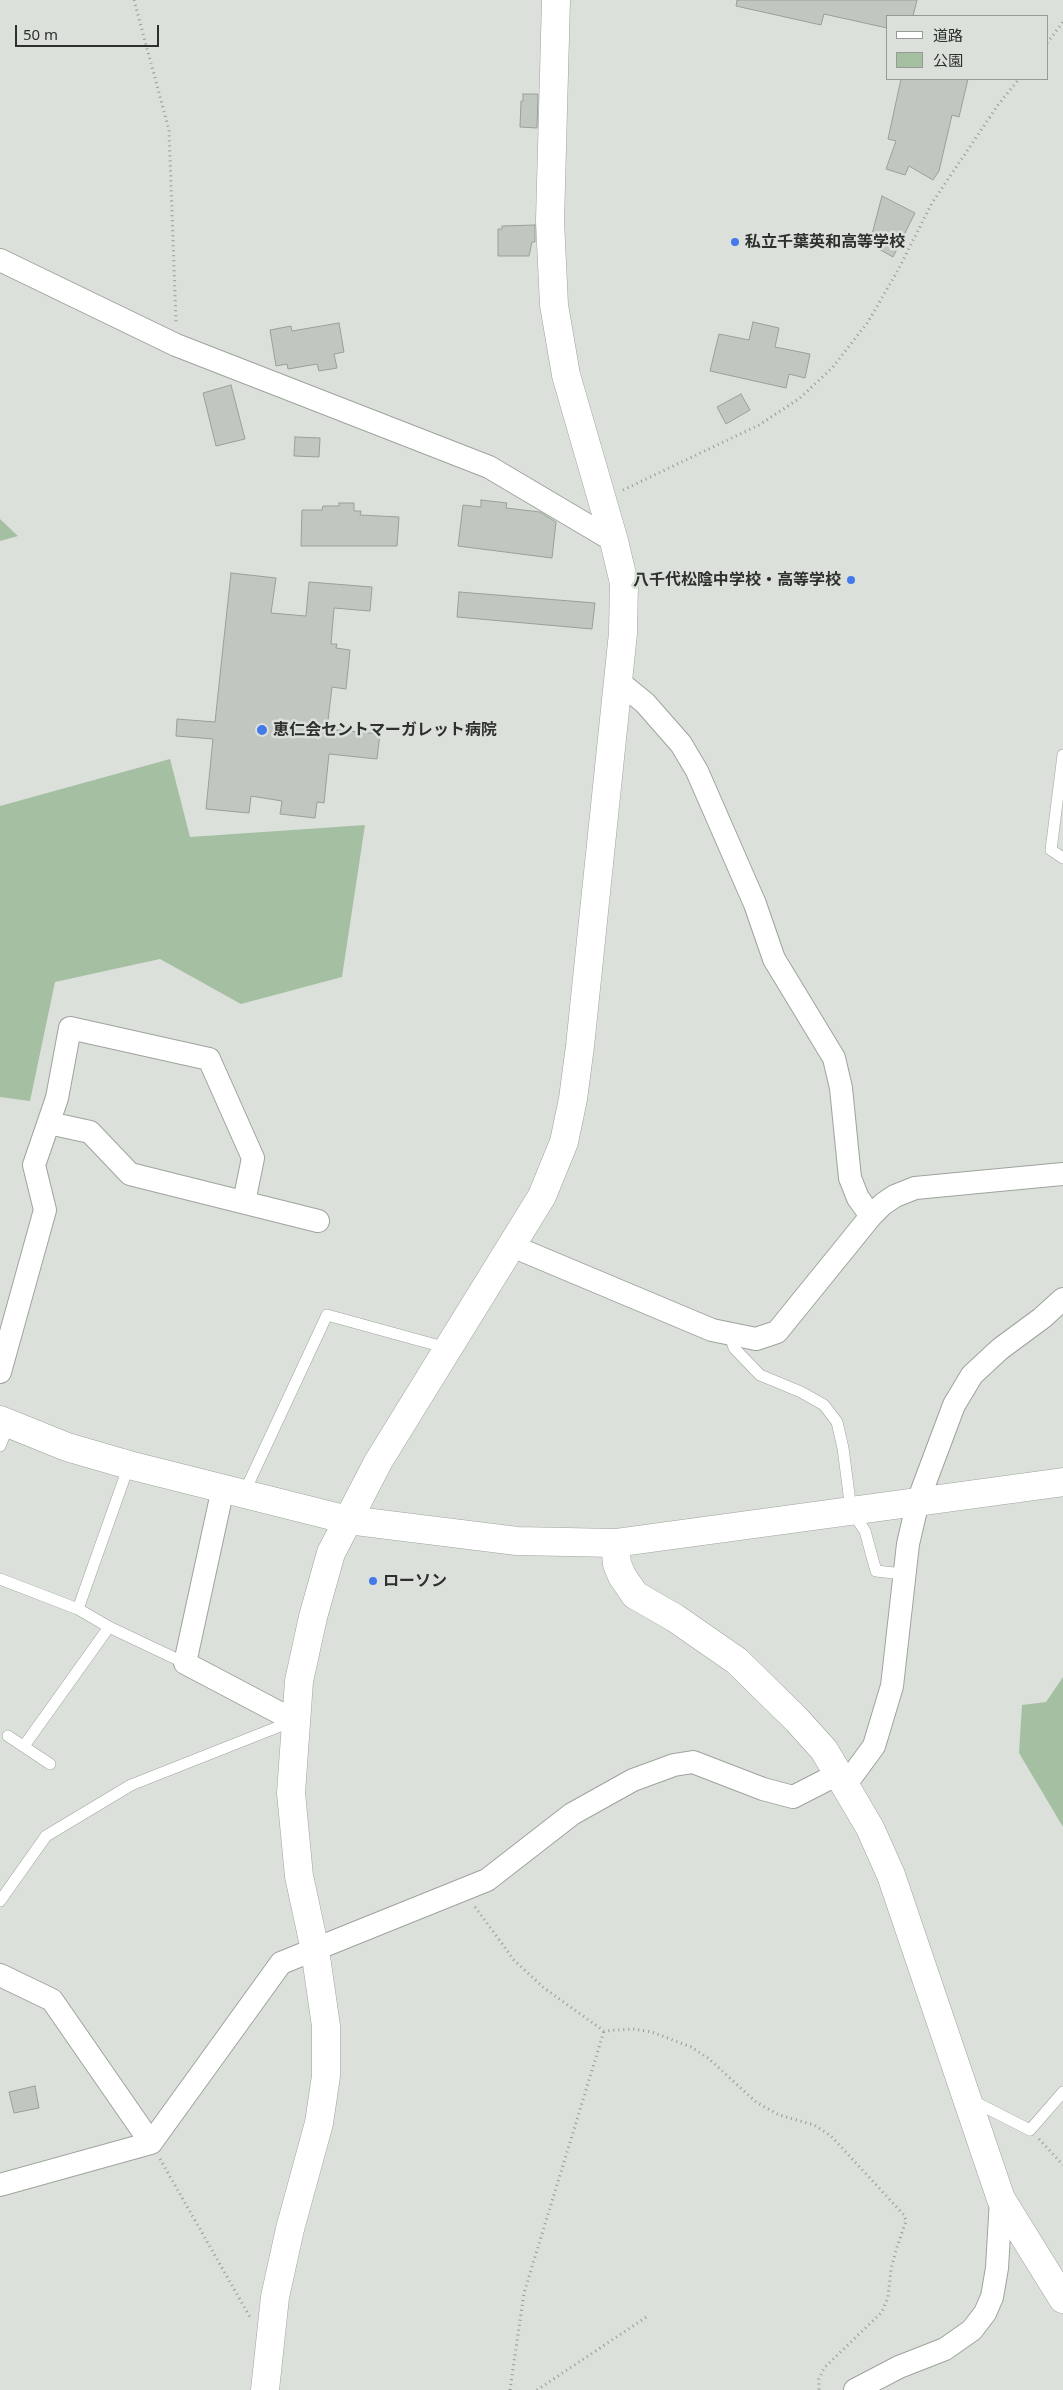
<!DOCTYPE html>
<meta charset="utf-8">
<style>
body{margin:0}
#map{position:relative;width:1063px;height:2390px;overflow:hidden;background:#dbe1da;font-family:"Noto Sans","Noto Sans JP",sans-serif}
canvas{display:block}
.legend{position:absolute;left:886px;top:15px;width:162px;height:65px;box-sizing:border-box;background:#dbe1da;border:1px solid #969a95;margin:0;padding:6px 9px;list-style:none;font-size:15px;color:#2e302e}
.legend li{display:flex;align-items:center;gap:10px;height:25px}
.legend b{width:25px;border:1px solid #969a95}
.scale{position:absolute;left:15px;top:25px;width:144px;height:22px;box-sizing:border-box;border:2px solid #2e302e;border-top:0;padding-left:6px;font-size:15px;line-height:18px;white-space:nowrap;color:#2e302e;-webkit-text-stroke:4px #dbe1da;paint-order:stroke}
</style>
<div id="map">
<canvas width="1063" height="2390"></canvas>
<ul class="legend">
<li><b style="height:6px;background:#fff"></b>道路</li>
<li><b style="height:14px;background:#a5bfa2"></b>公園</li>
</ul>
<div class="scale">50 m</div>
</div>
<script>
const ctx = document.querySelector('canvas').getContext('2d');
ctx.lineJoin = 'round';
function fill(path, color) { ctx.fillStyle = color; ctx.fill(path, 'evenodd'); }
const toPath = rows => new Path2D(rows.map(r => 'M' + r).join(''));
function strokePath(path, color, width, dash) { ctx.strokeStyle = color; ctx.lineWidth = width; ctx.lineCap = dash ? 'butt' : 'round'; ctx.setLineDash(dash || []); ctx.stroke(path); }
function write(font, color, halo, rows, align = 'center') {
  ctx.font = font + ' "Noto Sans","Noto Sans JP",sans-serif'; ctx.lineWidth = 5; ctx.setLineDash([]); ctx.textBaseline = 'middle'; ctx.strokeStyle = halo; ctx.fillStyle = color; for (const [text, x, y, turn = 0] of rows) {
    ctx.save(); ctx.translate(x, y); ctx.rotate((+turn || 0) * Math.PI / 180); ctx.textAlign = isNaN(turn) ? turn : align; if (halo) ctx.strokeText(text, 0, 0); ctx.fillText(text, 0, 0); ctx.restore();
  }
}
fill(toPath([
 [0,519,18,536,0,541],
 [170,759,190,837,365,825,342,977,241,1004,160,959,55,982,30,1101,0,1097,0,806],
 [1063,1677,1063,1827,1019,1753,1022,1705,1046,1702]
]), '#a5bfa2');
const building = toPath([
 [737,0,917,0,913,16,887,16,887,28,824,14,821,25,736,6,737,0],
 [901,79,968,79,959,117,952,115,939,171,933,180,909,166,905,175,886,169,896,141,888,139,901,79],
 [523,94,538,94,537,128,520,127,521,101,523,101,523,94],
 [882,196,915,213,893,257,877,248,881,240,871,238,882,196],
 [535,225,535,242,532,242,529,256,498,256,498,229,502,229,502,226,535,225],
 [753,322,779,328,775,347,810,354,805,378,789,374,786,388,710,371,719,334,749,340,753,322],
 [339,323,344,352,334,354,337,368,319,371,317,364,288,369,287,364,276,366,270,330,291,326,292,331,339,323],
 [231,385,245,439,216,446,203,393,231,385],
 [741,394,750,410,726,424,717,407,741,394],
 [295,437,320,438,319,457,294,456,295,437],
 [481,500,507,503,506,508,540,512,556,522,552,558,458,546,463,505,481,507,481,500],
 [339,503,354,503,354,511,361,511,360,515,399,517,397,546,301,546,302,510,322,510,323,506,339,506,339,503],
 [231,573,276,578,271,613,306,616,309,582,372,587,370,611,334,608,331,644,337,644,336,648,350,650,346,689,332,687,327,729,380,734,377,759,329,754,324,803,317,802,315,818,280,814,282,801,251,796,249,813,206,809,213,739,176,736,177,719,215,722,231,573],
 [459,592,595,603,592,629,457,617,459,592],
 [35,2086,39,2108,14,2113,9,2092,35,2086]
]);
fill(building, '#c0c6c0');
strokePath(building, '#9a9f99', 1);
const service = toPath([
 [1063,755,1051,850,1063,858],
 [730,1335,734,1348,760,1375,801,1392,824,1405,837,1422,843,1448,851,1510,865,1531,876,1571,903,1574],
 [0,1446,9,1424],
 [244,1493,327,1315,447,1348],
 [0,1579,78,1609,109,1627,185,1663],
 [78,1609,129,1465],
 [8,1736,50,1764],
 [24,1746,109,1627],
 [0,1901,46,1836,131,1785,293,1721],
 [971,2100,1030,2130,1063,2092]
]);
const minor = toPath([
 [0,260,176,345,489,467,614,541],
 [618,681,645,703,681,744,697,771,755,904,774,959,834,1058,841,1088,850,1178,858,1198,871,1216],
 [49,1123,90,1132,130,1174,318,1221],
 [512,1246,712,1330,756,1339,777,1332,871,1216,883,1204,895,1196,915,1188,1063,1174],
 [0,1372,45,1210,34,1165,57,1098,70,1028,209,1059,253,1158,244,1202],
 [223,1488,185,1663,295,1721],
 [843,1782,852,1776,874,1746,892,1686,908,1544,918,1501,954,1405,972,1375,1000,1349,1042,1318,1063,1299],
 [0,1975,52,2000,151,2143],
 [0,2185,151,2143,281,1963,487,1880,572,1814,633,1780,674,1765,693,1762,763,1789,793,1797,838,1774],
 [855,2390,899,2367,945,2349,972,2330,985,2313,992,2297,997,2268,1001,2199]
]);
const tertiary = toPath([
 [0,1420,67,1447,129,1465,348,1520,517,1541,615,1543,1063,1482],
 [615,1543,617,1564,622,1576,635,1595,675,1618,737,1661,797,1720,824,1750,843,1782,870,1828,891,1875,1001,2199,1063,2299],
 [265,2390,275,2297,290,2229,319,2123,326,2076,326,2026,315,1950,299,1876,291,1793,299,1681,313,1617,331,1553,378,1462,542,1196,564,1142,573,1099,580,1046,623,633,624,583,614,541,566,375,554,305,550,221,556,0]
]);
strokePath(service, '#9ea39d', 12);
strokePath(minor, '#9ea39d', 24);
strokePath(tertiary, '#9ea39d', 29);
strokePath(toPath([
 [134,0,169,130,176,322],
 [1047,43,1063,22],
 [623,490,759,425,800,398,832,368,868,322,898,270,932,203,998,105,1019,79],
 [475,1907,514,1960,544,1988,604,2031,633,2029,652,2032,691,2047,708,2058,756,2102,779,2115,814,2125,831,2136,904,2215,906,2221,897,2247,891,2269,888,2297,882,2312,824,2368,819,2379,819,2390],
 [1039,2139,1063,2165],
 [160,2159,250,2317],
 [510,2390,524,2293,604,2031],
 [537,2390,648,2316]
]), '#969a95', 3, [1, 4]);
strokePath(service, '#fff', 11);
strokePath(minor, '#fff', 22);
strokePath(tertiary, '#fff', 28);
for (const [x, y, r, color] of [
 [735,242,5,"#4479e9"],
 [851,580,5,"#4479e9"],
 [262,730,6,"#4479e9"],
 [373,1581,5,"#4479e9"]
]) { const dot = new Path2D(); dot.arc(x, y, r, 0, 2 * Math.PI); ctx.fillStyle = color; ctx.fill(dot); strokePath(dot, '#dbe1da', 2); }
write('bold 16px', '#2e302e', '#dbe1da', [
 ["私立千葉英和高等学校",745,242],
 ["八千代松陰中学校・高等学校",841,580,"right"],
 ["恵仁会セントマーガレット病院",273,730],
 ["ローソン",383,1581]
], 'left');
</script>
